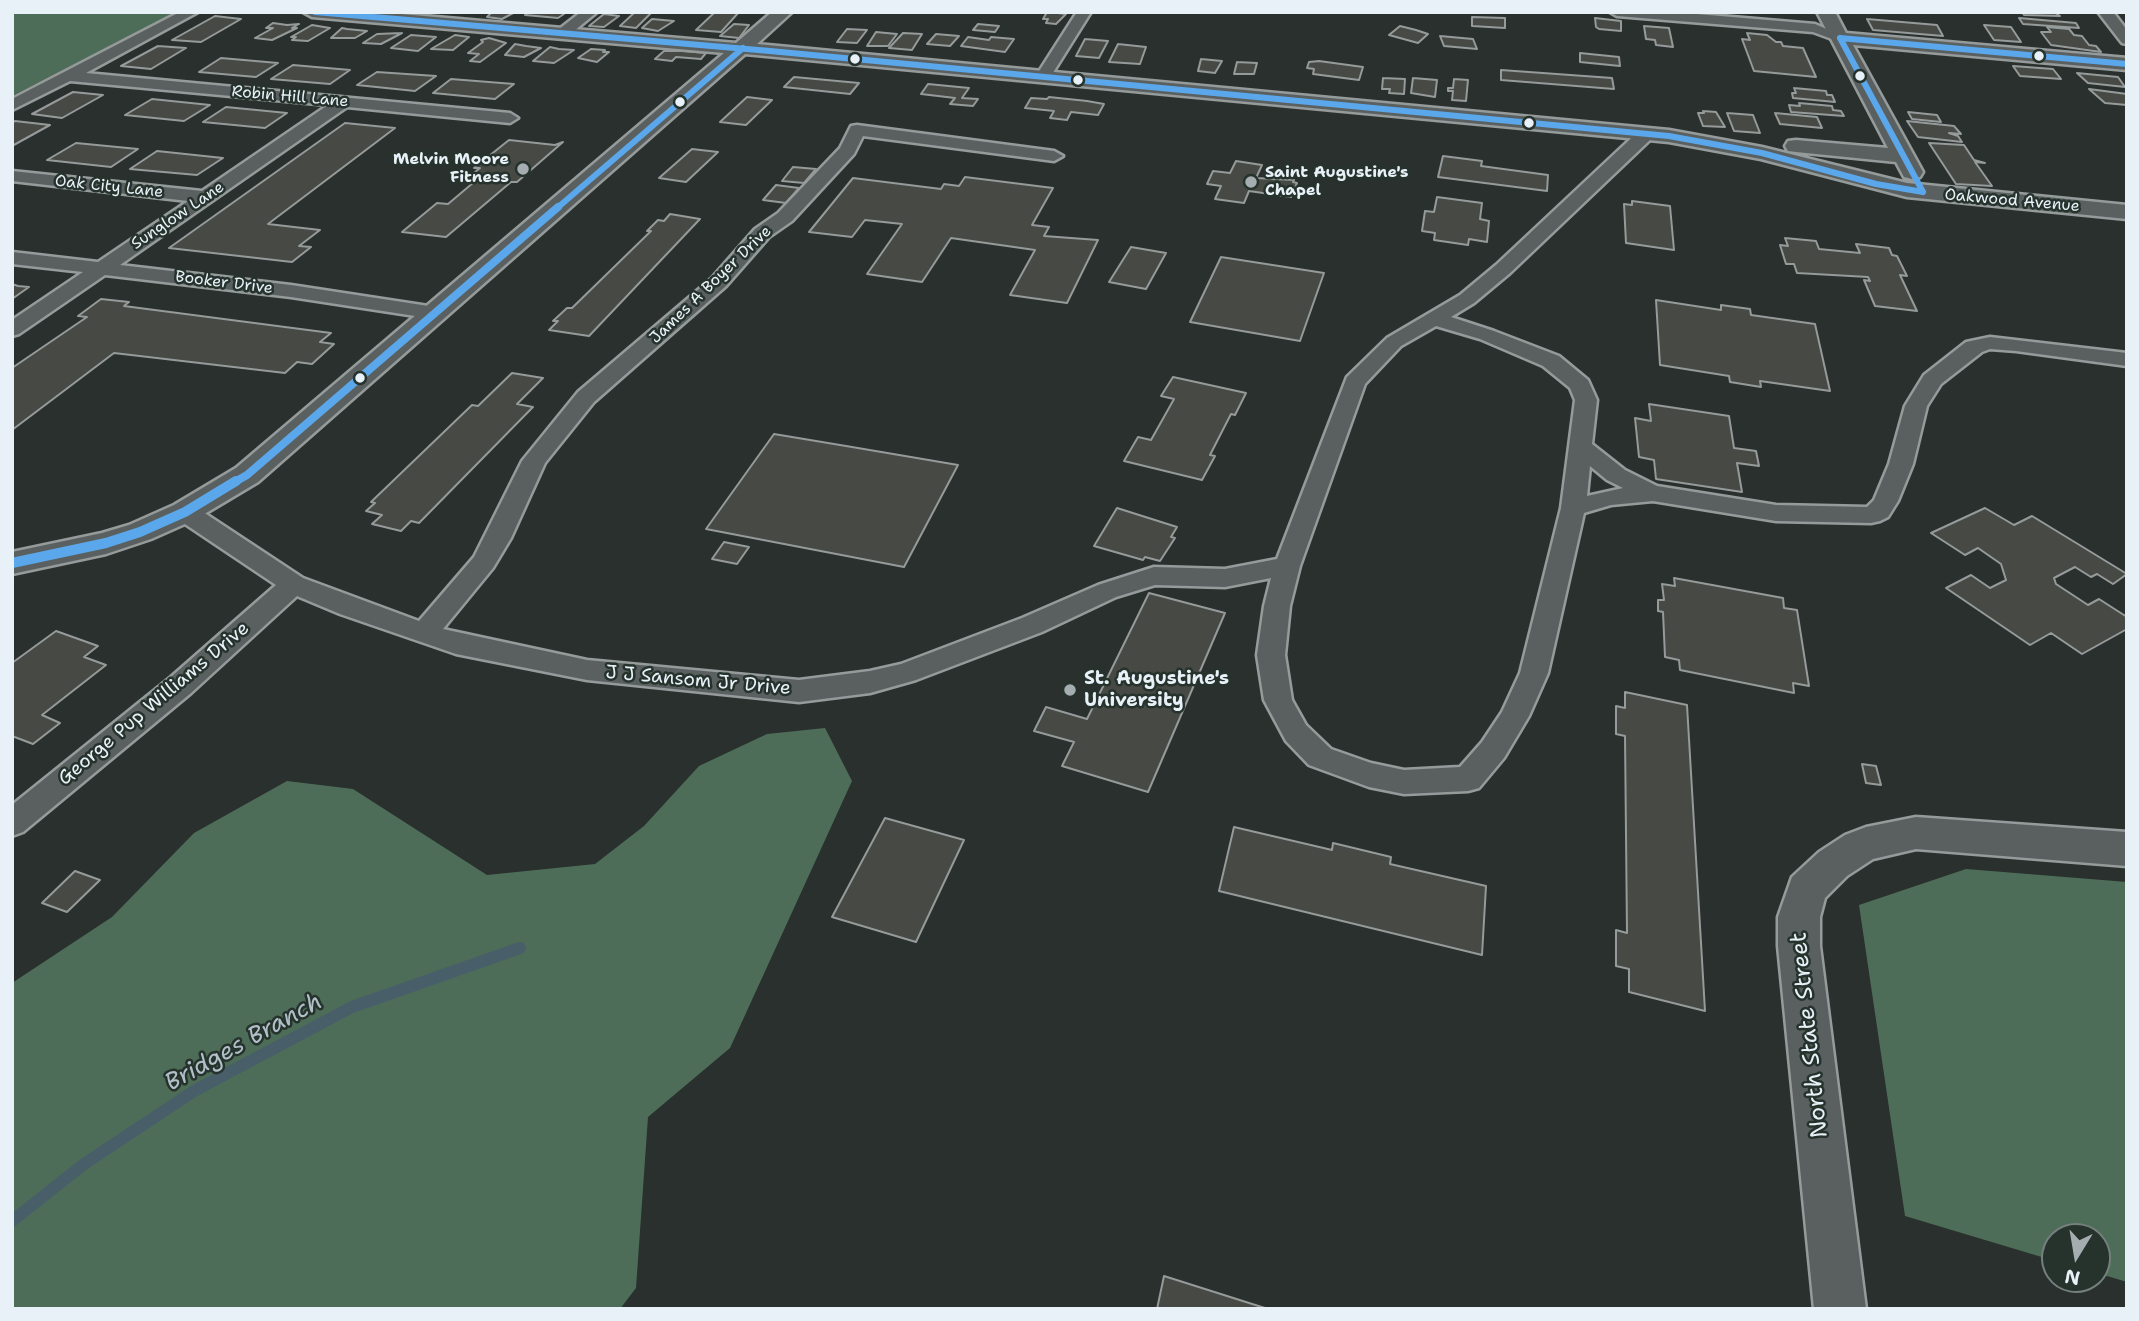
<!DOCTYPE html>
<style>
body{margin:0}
#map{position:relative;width:2139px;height:1321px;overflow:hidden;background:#29302d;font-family:"Shantell Sans",sans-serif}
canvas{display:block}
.frame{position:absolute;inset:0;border:14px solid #e8f1f8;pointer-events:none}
.north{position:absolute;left:2041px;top:1223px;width:70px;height:70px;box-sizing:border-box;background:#26332d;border:2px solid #747f7e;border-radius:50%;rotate:191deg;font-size:19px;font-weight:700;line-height:28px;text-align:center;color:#e8f1f8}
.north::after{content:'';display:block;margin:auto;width:24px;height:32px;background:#a5adb1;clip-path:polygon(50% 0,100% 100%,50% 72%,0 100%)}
</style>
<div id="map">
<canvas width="2139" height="1321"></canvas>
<div class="frame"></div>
<div class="north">N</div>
</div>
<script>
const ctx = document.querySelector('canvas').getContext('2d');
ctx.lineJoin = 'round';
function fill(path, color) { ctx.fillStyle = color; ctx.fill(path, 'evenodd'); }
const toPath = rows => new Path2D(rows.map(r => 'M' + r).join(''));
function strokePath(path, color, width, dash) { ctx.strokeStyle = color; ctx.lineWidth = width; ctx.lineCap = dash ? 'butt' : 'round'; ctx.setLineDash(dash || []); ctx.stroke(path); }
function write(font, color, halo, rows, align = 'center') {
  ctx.font = font + ' "Shantell Sans",sans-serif'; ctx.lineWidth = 5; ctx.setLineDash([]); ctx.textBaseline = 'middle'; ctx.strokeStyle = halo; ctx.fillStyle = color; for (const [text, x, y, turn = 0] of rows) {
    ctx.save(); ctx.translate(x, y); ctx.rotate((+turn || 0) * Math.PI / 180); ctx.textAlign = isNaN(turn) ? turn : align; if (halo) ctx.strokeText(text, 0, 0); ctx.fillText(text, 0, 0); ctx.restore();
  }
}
fill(toPath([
 [12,12,177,12,12,96],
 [825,728,852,781,730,1048,648,1117,636,1288,620,1309,12,1309,12,983,112,917,194,833,287,781,353,789,487,875,595,864,644,826,699,766,767,734],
 [1966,869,2127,882,2127,1282,2097,1273,2097,1237,2055,1237,2055,1261,1905,1216,1859,905]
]), '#4e6d59');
strokePath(toPath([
 [12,1221,84,1164,194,1091,352,1007,520,948]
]), '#485e69', 12);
const building = toPath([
 [492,12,515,12,502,19,487,17,492,12],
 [529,12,559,12,564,14,558,18,525,15,529,12],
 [635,12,652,12,636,28,620,26,635,12],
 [715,12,739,12,721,32,696,30,715,12],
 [1047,12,1050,12,1066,14,1056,24,1046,23,1048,19,1043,19,1047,12],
 [2022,12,2054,12,2060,16,2024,15,2022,12],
 [604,14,619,16,604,27,589,26,604,14],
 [215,16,241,19,201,42,172,40,215,16],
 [1472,17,1505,18,1505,28,1472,26,1472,17],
 [1595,18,1621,21,1621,31,1599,29,1596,27,1595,18],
 [2019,18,2076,23,2079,28,2023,24,2019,18],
 [652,19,674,21,658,31,642,28,652,19],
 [1867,19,1937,25,1943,36,1873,30,1867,19],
 [273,23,287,25,299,24,292,28,297,28,272,40,255,38,273,28,266,28,273,23],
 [734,24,749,25,739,38,720,36,734,24],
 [978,24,999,26,995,32,973,30,978,24],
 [312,25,330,28,308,41,292,40,296,37,291,37,312,25],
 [1984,25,2011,27,2021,42,1994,40,1984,25],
 [1400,26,1416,30,1428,34,1418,43,1389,35,1400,26],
 [1644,26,1669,28,1673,47,1656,45,1655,40,1646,39,1644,26],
 [2047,27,2069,29,2074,35,2082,36,2089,45,2096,46,2101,52,2051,45,2041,32,2051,32,2047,27],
 [342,28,347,29,367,31,355,38,331,38,342,28],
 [847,29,867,30,857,43,837,42,847,29],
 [876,32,897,34,888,46,867,46,876,32],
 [402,33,381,44,363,43,377,34,402,33],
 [903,33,922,34,912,50,889,48,903,33],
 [1747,33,1767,35,1776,42,1781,42,1783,46,1803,48,1816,77,1754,71,1742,39,1750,40,1747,33],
 [936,34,959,36,950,46,927,44,936,34],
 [411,35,436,37,418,51,391,48,411,35],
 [455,35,469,37,453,50,431,49,455,35],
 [1440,36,1473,39,1477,49,1444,46,1440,36],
 [968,37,989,40,991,37,1014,39,1005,52,961,46,968,37],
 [489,38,506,43,480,62,470,61,479,54,468,53,483,42,481,40,489,38],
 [1085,39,1108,41,1099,58,1076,56,1085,39],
 [515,44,526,46,541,48,524,57,505,55,515,44],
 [1118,44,1146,47,1140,64,1109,62,1118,44],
 [158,46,186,48,151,69,121,66,158,46],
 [550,47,559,49,574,50,554,63,533,61,550,47],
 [591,49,605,50,603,52,609,52,597,62,578,58,591,49],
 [664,51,682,51,706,53,701,59,676,57,672,61,655,59,664,51],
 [1580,53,1619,57,1620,66,1580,62,1580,53],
 [221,58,278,63,256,77,199,72,221,58],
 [1201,59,1222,61,1215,73,1198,71,1201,59],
 [1319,61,1363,67,1359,80,1313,74,1314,69,1307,68,1309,62,1319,61],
 [1237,62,1257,63,1254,74,1234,74,1237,62],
 [293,65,350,70,330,84,271,79,293,65],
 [2013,66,2053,69,2061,79,2020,76,2013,66],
 [1501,70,1612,78,1614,89,1501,80,1501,70],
 [377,72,436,76,415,91,357,85,377,72],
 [2077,73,2118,77,2125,87,2088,83,2077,73],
 [794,77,859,83,850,94,784,87,794,77],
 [1383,78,1405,79,1404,94,1389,93,1390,89,1382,89,1383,78],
 [1413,78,1437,80,1435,97,1411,93,1413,78],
 [451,79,514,84,495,99,433,93,451,79],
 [1454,79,1468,80,1466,101,1452,100,1453,91,1448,91,1448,88,1453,88,1454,79],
 [928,84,969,88,962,98,978,99,973,106,950,104,955,98,921,94,928,84],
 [1794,88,1826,91,1827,95,1832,95,1835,102,1793,98,1792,93,1796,93,1794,88],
 [2089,89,2127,94,2127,105,2105,103,2089,89],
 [73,92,103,95,62,118,32,114,73,92],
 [747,97,772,100,746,125,720,122,747,97],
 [1049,97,1087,101,1104,104,1098,115,1071,112,1067,120,1050,118,1054,111,1025,108,1031,98,1047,99,1049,97],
 [152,99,210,105,184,121,125,115,152,99],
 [1799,103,1832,106,1833,110,1841,111,1844,116,1791,112,1789,105,1800,106,1799,103],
 [226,107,287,113,265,128,203,122,226,107],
 [1703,111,1716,112,1725,127,1703,126,1698,113,1704,113,1703,111],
 [1908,112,1937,115,1941,122,1912,119,1908,112],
 [1727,113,1753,115,1760,133,1734,131,1727,113],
 [1775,113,1817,117,1822,128,1780,124,1775,113],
 [15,121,50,125,12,146,12,123,15,121],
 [1907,121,1954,126,1961,134,1949,133,1958,136,1962,142,1918,137,1907,121],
 [345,123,395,128,268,224,320,230,299,246,311,247,292,262,169,248,345,123],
 [509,140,555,145,563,142,517,182,511,182,446,237,402,232,437,203,448,204,480,177,470,176,480,168,474,168,509,140],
 [76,143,138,149,111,167,47,160,76,143],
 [1929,143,1964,145,1974,160,1985,163,1975,162,1992,186,1956,184,1929,143],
 [692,149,718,152,686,182,659,178,692,149],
 [157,151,223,158,197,175,130,169,157,151],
 [1443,156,1482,161,1481,166,1548,175,1547,191,1438,177,1443,156],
 [1236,161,1262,165,1256,178,1294,180,1293,182,1297,183,1291,197,1249,191,1244,203,1215,199,1221,186,1207,184,1213,171,1230,173,1236,161],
 [793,167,816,169,804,183,782,181,793,167],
 [965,177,1053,188,1032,225,1049,227,1044,236,1098,240,1067,303,1010,295,1035,250,951,238,922,282,867,274,902,224,865,220,852,237,809,232,853,178,941,189,944,184,959,186,965,177],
 [776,185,799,188,786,203,763,200,776,185],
 [1437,197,1482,203,1480,219,1489,221,1487,242,1469,239,1468,245,1434,240,1435,233,1422,231,1425,211,1434,212,1437,197],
 [1632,201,1670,206,1674,250,1626,243,1624,204,1632,205,1632,201],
 [670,214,700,219,589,336,549,330,558,321,553,321,567,308,572,308,651,231,647,231,658,220,664,221,670,214],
 [1785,238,1816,241,1819,249,1860,253,1856,244,1889,248,1892,255,1897,256,1907,276,1900,275,1917,311,1875,306,1864,280,1870,281,1868,277,1797,273,1794,264,1786,264,1780,245,1788,246,1785,238],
 [1131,247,1166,253,1146,289,1109,282,1131,247],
 [1221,257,1324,273,1300,341,1190,322,1221,257],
 [12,284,18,286,29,287,12,299,12,284],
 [101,299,129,302,124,306,331,333,320,342,334,344,312,364,297,362,285,373,114,353,12,430,12,368,87,317,78,316,101,299],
 [1656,300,1721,310,1721,305,1750,309,1751,315,1815,324,1830,391,1760,381,1761,387,1730,382,1729,376,1660,365,1656,300],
 [512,373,543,378,517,404,533,407,419,523,411,521,401,531,372,524,382,515,366,511,375,503,371,502,472,405,478,406,512,373],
 [1173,377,1246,393,1235,415,1231,414,1210,455,1215,456,1202,480,1124,461,1138,437,1151,440,1174,399,1161,396,1173,377],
 [1649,404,1729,416,1734,448,1756,451,1759,466,1737,463,1742,492,1656,479,1654,460,1639,457,1635,418,1651,421,1649,404],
 [774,434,852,447,958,465,904,567,706,529,774,434],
 [1117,508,1177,527,1171,537,1175,538,1160,561,1145,557,1143,560,1094,546,1117,508],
 [1985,508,2014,525,2032,516,2127,574,2113,584,2097,574,2091,577,2075,567,2054,578,2056,584,2088,605,2099,599,2127,617,2127,629,2082,654,2051,633,2030,645,1946,588,1971,575,1990,588,2006,580,2001,564,1978,548,1965,555,1931,533,1985,508],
 [724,542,749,547,737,564,712,559,724,542],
 [1674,578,1783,598,1784,608,1797,610,1809,686,1793,683,1794,693,1680,670,1679,660,1665,657,1663,612,1658,611,1658,600,1664,600,1662,584,1675,586,1674,578],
 [1149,593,1225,613,1148,792,1062,766,1074,742,1034,731,1046,707,1087,719,1149,593],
 [56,631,98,646,84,657,106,665,42,715,60,723,33,744,12,736,12,663,56,631],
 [1625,692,1687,705,1705,1011,1629,992,1629,969,1616,966,1616,930,1627,933,1625,736,1616,734,1616,706,1625,708,1625,692],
 [1862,764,1876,766,1881,785,1866,783,1862,764],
 [885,818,964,840,916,942,832,917,885,818],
 [1234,827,1332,850,1333,843,1391,857,1390,864,1486,886,1482,955,1219,891,1234,827],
 [75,871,100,880,67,912,42,903,75,871],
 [1164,1276,1268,1309,1157,1309,1164,1276]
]);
fill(building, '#464944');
strokePath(building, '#959a9a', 2);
const minor = toPath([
 [180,12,198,12,86,73,510,113,518,118,510,123,347,107,120,265,291,285,435,307,442,309,445,313,442,317,435,319,291,297,105,275,19,334,12,336,12,320,83,272,12,264,12,252,98,262,188,201,12,181,12,171,202,191,328,105,70,81,12,110,12,99,180,12],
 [581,12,597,12,568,36,558,36,556,33,558,30,581,12],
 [1077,12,1091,12,1049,79,1039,79,1036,76,1077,12],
 [1610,12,1673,12,1815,24,1847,38,1840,42,1813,32,1617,16,1610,12],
 [2098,12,2113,12,2127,30,2127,44,2122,43,2098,12],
 [857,125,1054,151,1063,156,1054,161,863,136,854,154,792,221,769,237,726,286,594,402,545,463,511,538,493,568,443,629,587,660,799,680,870,671,901,664,1022,618,1098,585,1154,567,1225,569,1277,559,1347,377,1387,338,1460,295,1496,265,1640,130,1646,129,1652,130,1654,134,1652,138,1510,273,1474,303,1451,317,1494,331,1559,356,1588,380,1597,400,1592,444,1625,470,1657,486,1776,505,1867,507,1874,500,1889,464,1905,406,1924,375,1966,342,1990,337,2127,353,2127,366,2016,351,1990,349,1982,352,1941,384,1927,406,1913,464,1898,501,1888,517,1880,521,1871,523,1776,521,1653,501,1611,505,1584,513,1548,673,1529,716,1504,758,1479,788,1468,791,1404,794,1369,787,1309,765,1286,741,1264,700,1257,655,1264,606,1271,578,1225,587,1155,585,1116,597,1042,632,916,680,870,693,799,702,587,680,456,654,340,614,297,596,191,693,23,832,12,836,12,805,171,677,276,585,176,518,173,512,176,506,185,504,194,506,303,578,419,621,474,557,522,461,578,392,712,278,755,229,778,213,840,148,851,126,857,125],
 [1436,326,1480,339,1543,366,1570,388,1575,400,1561,508,1520,673,1502,712,1482,742,1460,767,1404,770,1371,763,1331,749,1306,725,1292,700,1285,655,1290,606,1300,566,1365,384,1401,346,1436,326],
 [1590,466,1607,480,1623,488,1587,496,1590,466]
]);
const tertiary = toPath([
 [303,12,378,12,736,43,772,12,792,12,757,44,1669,130,1762,147,1907,183,2127,205,2127,219,1907,197,1761,159,1669,142,745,54,258,482,196,519,151,539,106,554,12,574,12,552,102,533,129,525,174,505,236,468,724,53,312,17,303,12],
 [1817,12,1835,12,1846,33,2127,58,2127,70,1853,45,1923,172,1920,177,1912,179,1904,177,1896,162,1796,152,1788,151,1785,146,1788,141,1796,140,1888,148,1817,12],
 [1916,817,2127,832,2127,866,1916,849,1873,859,1847,876,1825,898,1820,917,1820,946,1866,1309,1814,1309,1778,946,1778,917,1792,877,1819,852,1845,835,1866,827,1916,817]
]);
strokePath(minor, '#959a9a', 5);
strokePath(tertiary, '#959a9a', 5);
fill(minor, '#5a6060');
fill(tertiary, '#5a6060');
strokePath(toPath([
 [315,12,770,51,1669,136,1762,153,1876,184,1923,192],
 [1840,38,2127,64],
 [1840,38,1923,192],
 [556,209,743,48]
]), '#5aa8eb', 6);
strokePath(toPath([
 [233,483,247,475,558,207]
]), '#5aa8eb', 8);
strokePath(toPath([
 [12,563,106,543,140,532,185,512,236,481]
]), '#5aa8eb', 10);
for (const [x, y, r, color] of [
 [2039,56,6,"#e8f1f8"],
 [855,59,6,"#e8f1f8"],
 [1860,76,6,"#e8f1f8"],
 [1078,80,6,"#e8f1f8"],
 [680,102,6,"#e8f1f8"],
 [1529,123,6,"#e8f1f8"],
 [523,169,7,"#a5adb1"],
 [1251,182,7,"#a5adb1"],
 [360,378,6,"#e8f1f8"],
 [1070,690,7,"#a5adb1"]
]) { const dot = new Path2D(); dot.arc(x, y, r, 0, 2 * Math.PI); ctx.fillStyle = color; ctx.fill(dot); strokePath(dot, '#26332d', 2.5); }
write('16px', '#e8f1f8', '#26332d', [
 ["Robin Hill Lane",290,97,5],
 ["Oak City Lane",109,187,6],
 ["Oakwood Avenue",2012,201,5],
 ["Sunglow Lane",178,216,-34],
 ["Booker Drive",224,283,7],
 ["James A Boyer Drive",711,285,-44]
]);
write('bold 16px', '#e8f1f8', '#26332d', [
 ["Melvin Moore",509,160],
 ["Fitness",509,178],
 ["Saint Augustine's",1265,173,"left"],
 ["Chapel",1265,191,"left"]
], 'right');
write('bold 19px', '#e8f1f8', '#26332d', [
 ["St. Augustine's",1084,679],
 ["University",1084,701]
], 'left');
write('19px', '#e8f1f8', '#26332d', [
 ["J J Sansom Jr Drive",698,681,5],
 ["George Pup Williams Drive",154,704,-40]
]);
write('23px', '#e8f1f8', '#26332d', [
 ["North State Street",1810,1035,-96]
]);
write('italic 24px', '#b1bfc8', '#26332d', [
 ["Bridges Branch",244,1043,-29]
]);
</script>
